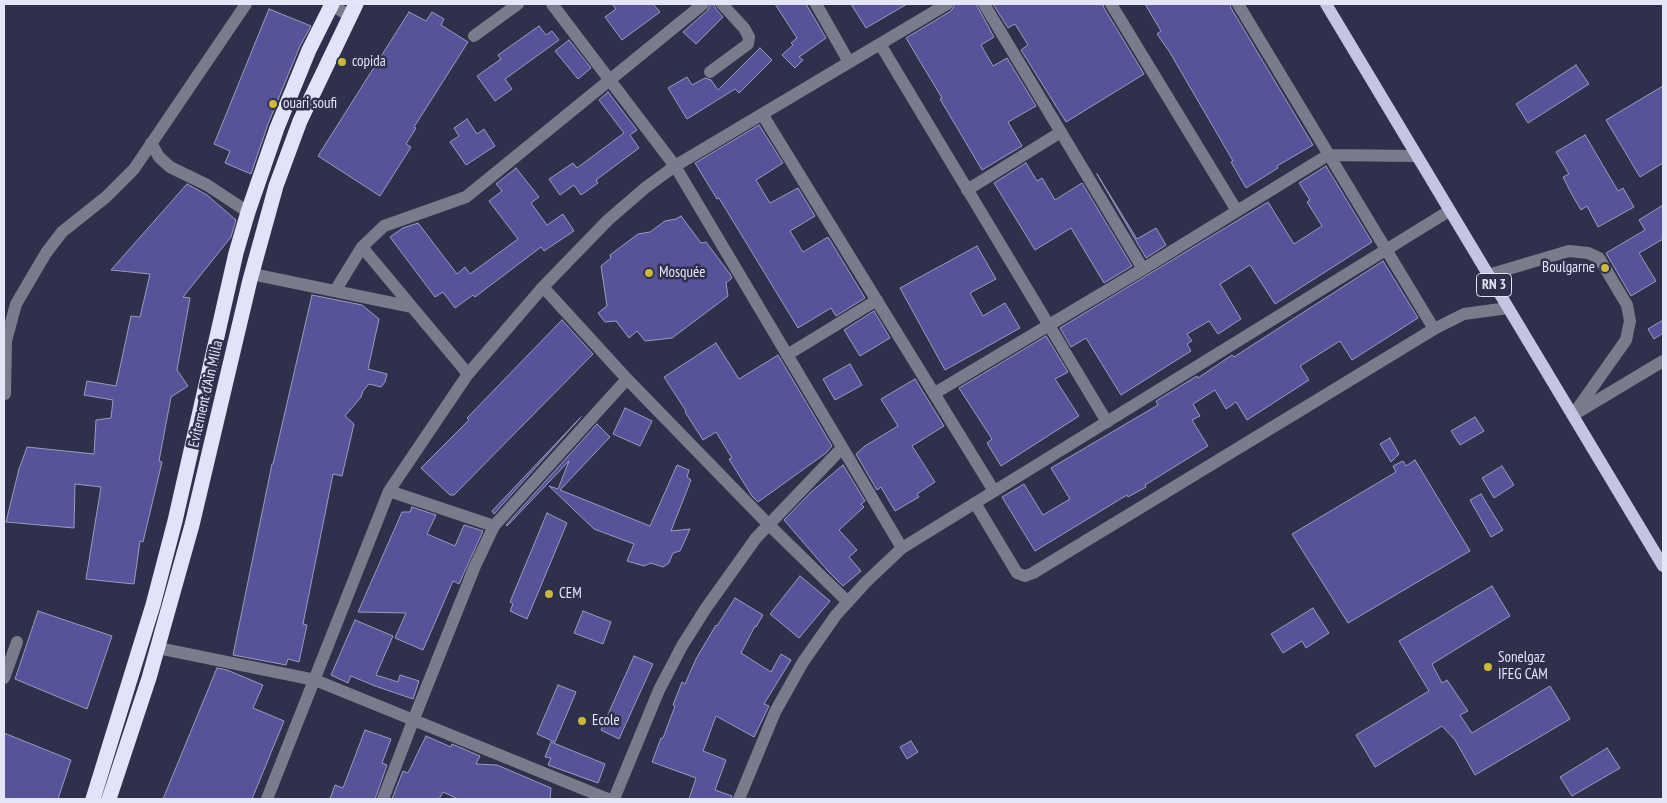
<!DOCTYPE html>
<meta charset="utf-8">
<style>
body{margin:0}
#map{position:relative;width:1667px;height:803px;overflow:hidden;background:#2f304b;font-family:"PT Sans Narrow",sans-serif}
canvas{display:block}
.frame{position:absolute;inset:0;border:5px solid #e4e5f7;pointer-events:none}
</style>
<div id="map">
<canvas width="1667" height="803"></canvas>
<div class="frame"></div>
</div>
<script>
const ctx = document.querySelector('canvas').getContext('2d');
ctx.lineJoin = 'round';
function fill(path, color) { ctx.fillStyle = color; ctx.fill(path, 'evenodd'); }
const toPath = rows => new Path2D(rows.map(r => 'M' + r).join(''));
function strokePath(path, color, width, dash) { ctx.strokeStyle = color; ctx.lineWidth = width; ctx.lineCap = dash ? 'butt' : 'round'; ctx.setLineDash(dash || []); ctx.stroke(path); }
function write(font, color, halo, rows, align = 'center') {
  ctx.font = font + ' "PT Sans Narrow",sans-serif'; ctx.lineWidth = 5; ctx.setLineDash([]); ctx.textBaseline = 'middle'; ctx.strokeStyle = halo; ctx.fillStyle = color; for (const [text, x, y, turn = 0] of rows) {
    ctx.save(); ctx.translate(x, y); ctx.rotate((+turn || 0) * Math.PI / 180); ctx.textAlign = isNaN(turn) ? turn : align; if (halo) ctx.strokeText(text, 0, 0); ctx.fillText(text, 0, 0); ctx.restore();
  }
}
const building = toPath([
 [612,4,653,4,660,12,622,40,605,17,616,9,612,4],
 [711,4,714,4,716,9,723,17,696,44,683,32,708,10,711,4],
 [775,4,806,4,826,38,799,57,803,60,795,68,782,55,793,45,791,43,797,38,775,4],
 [851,4,907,4,866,28,851,4],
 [955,4,976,4,994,37,981,45,993,66,1007,58,1036,106,1008,122,1022,146,982,170,940,99,942,98,906,38,951,11,955,4],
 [993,4,1103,4,1104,8,1144,74,1066,122,1021,50,1028,45,1015,24,1008,28,993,4],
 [1145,4,1230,4,1231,8,1313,145,1277,166,1278,168,1246,188,1231,162,1233,161,1169,51,1157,34,1161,31,1145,4],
 [269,9,311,26,300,46,268,124,251,174,225,163,230,151,214,144,269,9],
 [409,12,426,21,432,12,444,19,441,25,468,42,414,127,416,128,406,144,411,147,380,196,318,156,409,12],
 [539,26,546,35,552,31,559,40,505,79,512,89,495,101,477,76,501,59,498,55,539,26],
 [569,40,591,68,578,79,555,51,569,40],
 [760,48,772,60,739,93,735,89,687,119,668,88,687,77,692,85,705,78,711,80,718,90,760,48],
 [1576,65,1589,84,1528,123,1516,104,1576,65],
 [1663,86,1663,163,1640,177,1606,120,1663,86],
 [608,92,637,130,630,135,639,148,596,180,598,183,581,195,574,185,560,195,549,179,573,163,577,168,624,133,599,100,608,92],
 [467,119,477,134,484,129,495,146,466,165,450,142,459,136,454,128,467,119],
 [759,125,783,163,756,180,770,203,798,188,815,216,790,231,803,252,828,237,865,298,836,316,831,308,798,328,719,198,717,199,695,163,759,125],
 [1585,135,1618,191,1623,188,1634,207,1598,227,1587,206,1581,210,1571,193,1563,177,1569,174,1556,152,1585,135],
 [1026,163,1037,181,1042,178,1055,200,1082,183,1132,266,1104,283,1071,228,1035,250,994,183,1026,163],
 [1326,166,1372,242,1275,304,1250,265,1220,284,1241,319,1218,334,1209,321,1187,334,1192,341,1187,344,1191,351,1121,395,1086,338,1071,347,1060,328,1268,202,1294,244,1322,226,1307,202,1310,200,1299,183,1326,166],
 [516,168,539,197,531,203,547,225,563,214,574,231,544,251,541,247,475,297,473,295,455,308,443,292,435,297,390,237,403,228,418,223,457,274,465,267,470,274,518,239,489,201,502,191,496,184,516,168],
 [1097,174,1137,239,1156,228,1166,245,1146,258,1097,174],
 [187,184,207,195,236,220,231,237,183,297,190,298,177,370,188,386,171,397,159,461,162,462,143,542,140,541,134,584,86,579,101,487,75,484,74,528,6,522,19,469,27,447,94,454,96,420,111,418,113,400,84,395,87,381,116,386,131,316,140,317,150,274,111,270,187,184],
 [1663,205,1663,239,1639,253,1656,281,1631,296,1606,253,1645,230,1639,220,1663,205],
 [681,216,701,243,706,242,730,274,732,278,726,283,728,296,672,338,645,341,637,331,629,338,616,321,605,322,598,313,607,306,601,266,611,258,610,255,638,234,650,232,665,221,676,219,681,216],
 [977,246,996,279,970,293,983,316,1005,303,1020,328,945,370,900,288,977,246],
 [1383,261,1418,318,1352,360,1340,341,1300,366,1309,380,1247,420,1236,402,1226,409,1215,390,1193,404,1200,416,1192,420,1208,446,1145,485,1146,487,1128,497,1127,495,1035,551,1002,497,1024,484,1043,515,1070,499,1051,468,1158,405,1156,401,1197,376,1198,378,1232,355,1234,357,1383,261],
 [312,295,362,305,379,319,368,369,387,374,385,382,381,387,369,384,363,391,361,397,345,416,354,424,342,476,333,474,303,624,307,625,299,662,288,659,286,665,233,655,272,464,273,464,312,295],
 [874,311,890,338,860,356,844,330,874,311],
 [562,320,593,354,454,495,450,495,421,468,469,420,467,418,562,320],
 [1663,320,1663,333,1654,339,1648,329,1663,320],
 [1046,336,1068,372,1055,379,1079,416,1001,466,987,443,992,439,959,388,1046,336],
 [716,343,739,379,778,355,832,446,826,453,758,502,752,496,729,459,732,458,716,432,703,440,685,412,686,411,664,377,716,343],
 [850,364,862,385,835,400,823,379,850,364],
 [915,379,944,426,912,446,935,482,917,494,919,497,895,511,881,487,877,490,856,454,865,446,898,426,881,399,915,379],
 [625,408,652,421,640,446,613,434,625,408],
 [581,417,494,514,492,511,581,417],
 [1475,417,1484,431,1460,445,1451,431,1475,417],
 [597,424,610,437,560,490,650,526,677,465,689,470,687,477,691,480,671,531,690,529,680,551,673,553,669,563,663,567,651,563,644,566,627,561,634,544,594,529,549,486,558,489,569,461,507,526,506,525,597,424],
 [1390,438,1399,454,1391,462,1380,444,1390,438],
 [1415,460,1470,551,1348,623,1292,534,1396,472,1393,466,1403,461,1406,466,1415,460],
 [843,465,865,501,861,504,864,507,839,530,857,550,849,557,861,571,843,586,828,571,784,520,811,492,843,465],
 [1502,466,1514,485,1494,498,1482,478,1502,466],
 [1481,494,1503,530,1491,537,1470,500,1481,494],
 [412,507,436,515,427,534,455,546,464,525,483,531,459,584,453,581,423,650,395,638,406,613,358,612,402,512,410,512,412,507],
 [547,513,567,523,527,619,510,611,513,604,510,602,547,513],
 [800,576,830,601,799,638,770,614,800,576],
 [1492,586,1510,616,1432,664,1442,683,1447,680,1468,711,1460,715,1472,733,1550,686,1570,719,1475,775,1455,740,1442,726,1375,767,1356,735,1429,691,1399,641,1492,586],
 [735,598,763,615,756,627,755,626,741,653,771,672,781,654,791,660,764,704,769,706,754,737,716,716,703,751,726,760,715,790,732,796,731,799,689,799,696,778,652,762,661,738,663,738,675,706,673,705,682,682,685,684,696,659,716,625,717,626,735,598],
 [1313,608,1329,633,1306,648,1302,641,1283,653,1271,634,1313,608],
 [38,611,112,636,87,709,15,679,38,611],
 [583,611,611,622,603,644,574,633,583,611],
 [355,620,393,636,376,675,398,682,400,675,419,681,413,699,375,686,351,676,348,683,331,675,355,620],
 [634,656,653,664,619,739,601,730,634,656],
 [217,668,227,670,263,685,253,708,284,721,252,799,163,799,217,668],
 [558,685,576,692,555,742,537,734,558,685],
 [365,730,391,739,382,763,387,765,375,799,330,799,335,785,343,788,365,730],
 [4,733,71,760,58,799,4,799,4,733],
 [426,736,451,747,452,744,480,756,476,764,497,765,551,788,550,799,458,799,443,792,439,799,392,799,403,771,408,773,426,736],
 [911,741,918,752,907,759,900,747,911,741],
 [551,742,605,764,598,783,548,765,551,758,545,757,551,742],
 [1607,748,1620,768,1572,796,1560,777,1607,748]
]);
fill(building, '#56539b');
strokePath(building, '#9a9cbe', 1);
strokePath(toPath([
 [330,4,350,16],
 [552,4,675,166,902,548],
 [816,4,849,62],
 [984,4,1143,269],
 [1111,4,1237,211],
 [1238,4,1434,329],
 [474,36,518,4],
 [880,44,1107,422],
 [710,72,748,44,749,37,744,28,722,4],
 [762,114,994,491],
 [151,143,159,157,170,167,207,185,248,212],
 [967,190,1061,132],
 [362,247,468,374],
 [252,274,412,307],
 [1488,275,1569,251,1588,253,1599,258,1627,305,1630,321,1626,340,1573,415],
 [543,287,627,379,769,525,848,602],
 [335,291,362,247,384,226,466,197,703,4],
 [787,355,877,300],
 [935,393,1143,269,1328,155,1416,156],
 [5,394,6,341,16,304,46,253,62,232,106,197,134,169,246,4],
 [1578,412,1663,361],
 [389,491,494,526,627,379],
 [975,503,1017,573,1025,576,1033,573,1434,329,1464,314,1508,308],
 [158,648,315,680,608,799],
 [4,678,17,642],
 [267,799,389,491,468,374,543,287,608,220,645,188,675,166,947,4],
 [383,799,413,721,475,566,494,526],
 [614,799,659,690,682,646,706,608,756,538,842,448],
 [739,799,775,712,803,662,836,615,866,582,902,548,1449,211]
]), '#7b7c8b', 12);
strokePath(toPath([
 [1326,4,1663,566]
]), '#c3c5e3', 12);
strokePath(toPath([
 [93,799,153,605,175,521,236,253,248,212,277,128,309,50,332,4],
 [109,799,149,678,192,525,250,280,276,186,300,121,356,4]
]), '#e2e3f9', 15);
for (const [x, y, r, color] of [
 [342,62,5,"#cdb938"],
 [273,104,5,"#cdb938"],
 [1605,268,5,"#cdb938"],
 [649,273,5,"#cdb938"],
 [549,594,5,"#cdb938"],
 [1488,667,5,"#cdb938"],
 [582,721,5,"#cdb938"]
]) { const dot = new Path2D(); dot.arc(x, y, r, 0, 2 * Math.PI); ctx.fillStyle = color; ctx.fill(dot); strokePath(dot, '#2f304b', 2); }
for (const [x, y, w] of [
 [1494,285,35]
]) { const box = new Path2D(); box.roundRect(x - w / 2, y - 11.5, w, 23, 4); ctx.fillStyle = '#2f304b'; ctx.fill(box); strokePath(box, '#e4e5f7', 1); }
write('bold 14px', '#e4e5f7', null, [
 ["RN 3",1494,285]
]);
write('15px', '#e4e5f7', '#2f304b', [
 ["copida",352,62],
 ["ouari soufi",283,104],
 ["Boulgarne",1595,268,"right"],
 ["Mosquée",659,273],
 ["CEM",559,594],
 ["Sonelgaz",1498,658],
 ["IFEG CAM",1498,675],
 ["Ecole",592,721]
], 'left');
write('15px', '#e4e5f7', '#2f304b', [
 ["Evitement d'Ain Mlila",206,394,-77]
]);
</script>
